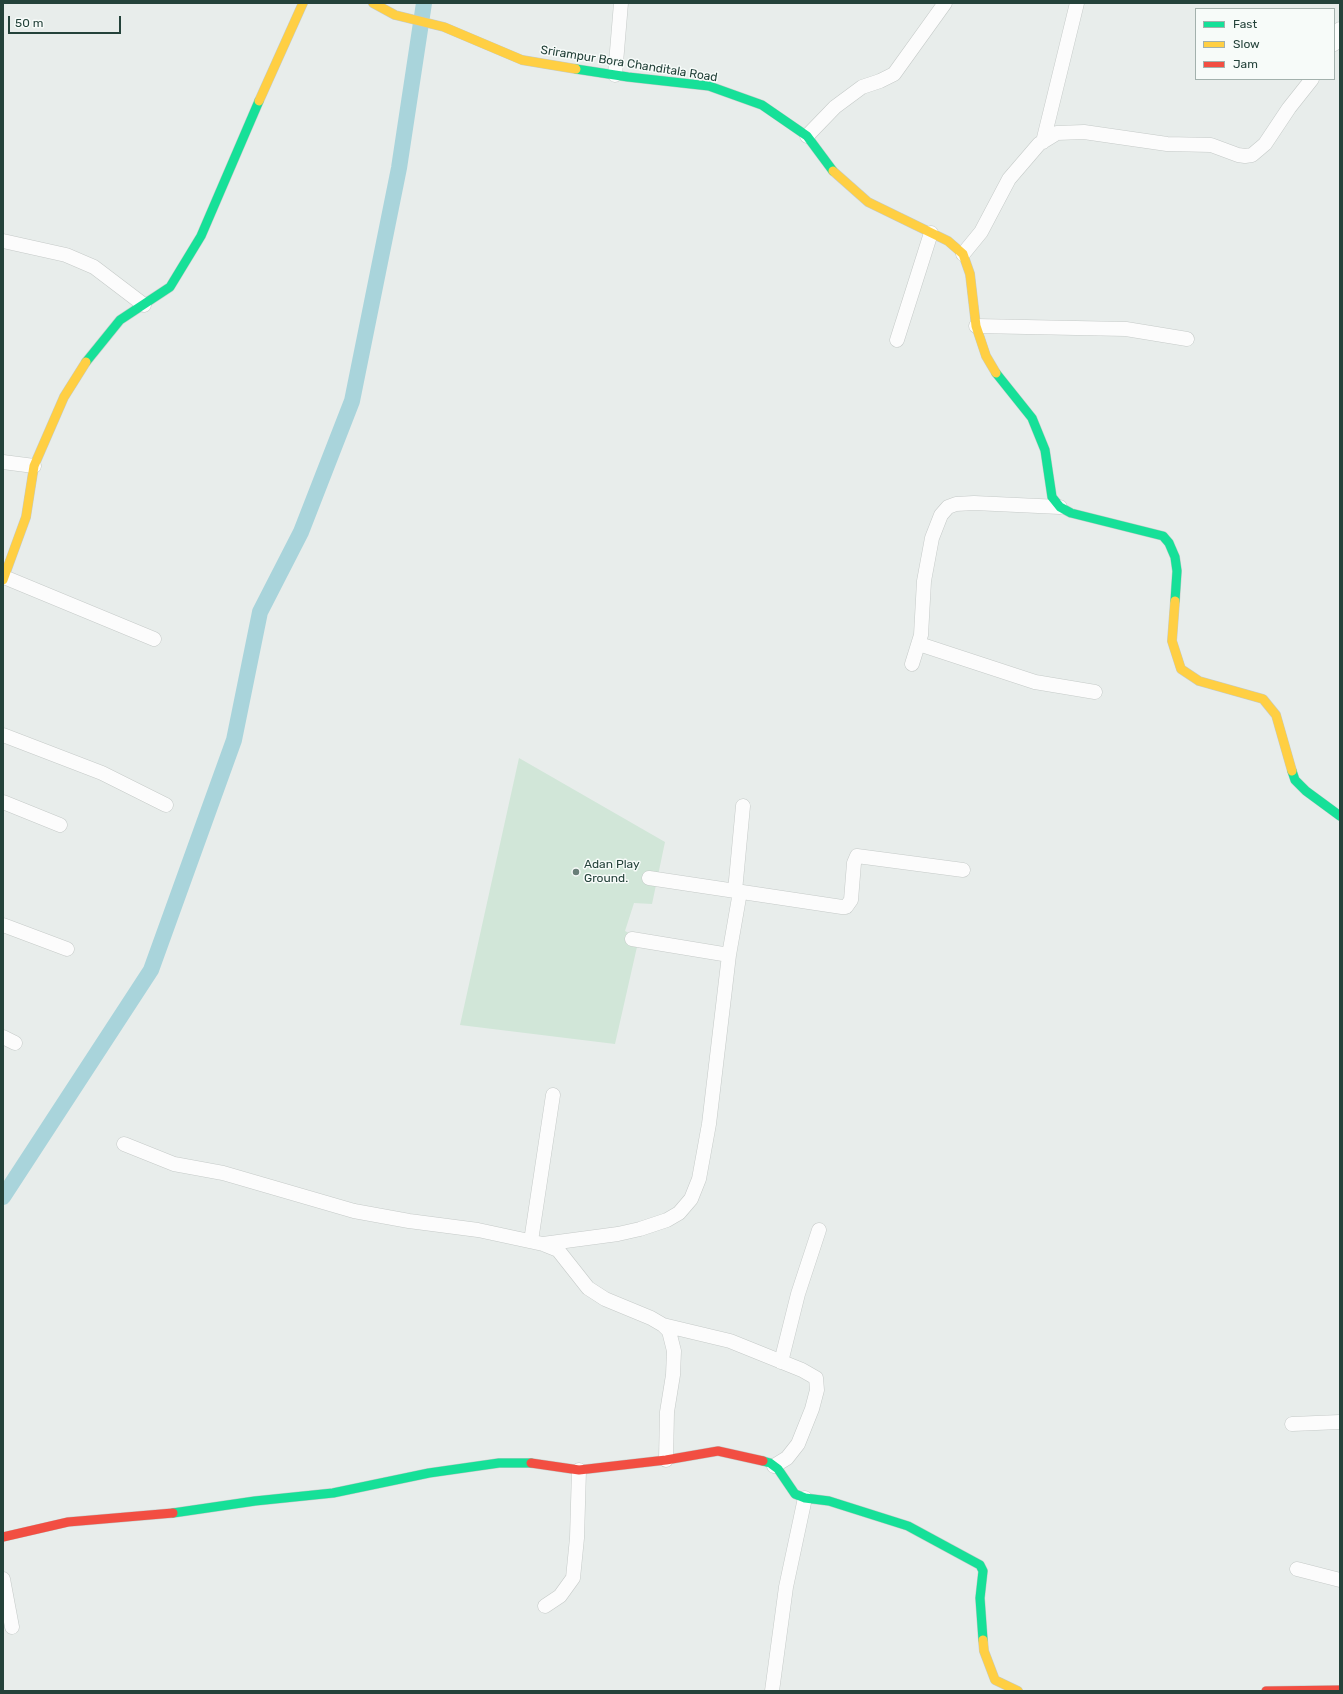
<!DOCTYPE html>
<style>
body{margin:0}
#map{position:relative;width:1343px;height:1694px;overflow:hidden;background:#e8edeb;font-family:Rubik,sans-serif}
canvas{display:block}
.frame{position:absolute;inset:0;border:4px solid #24423a;pointer-events:none}
.legend{position:absolute;left:1195px;top:8px;width:140px;height:72px;box-sizing:border-box;background:#f7fbf9;border:1px solid #a3b1ad;margin:0;padding:5px 7px;list-style:none;font-size:12px;color:#24423a}
.legend li{display:flex;align-items:center;gap:8px;height:20px}
.legend b{width:20px;border:1px solid #a3b1ad}
.scale{position:absolute;left:8px;top:16px;width:113px;height:18px;box-sizing:border-box;border:2px solid #24423a;border-top:0;padding-left:5px;font-size:12px;line-height:14px;white-space:nowrap;color:#24423a;-webkit-text-stroke:3px #f7fbf9;paint-order:stroke}
</style>
<div id="map">
<canvas width="1343" height="1694"></canvas>
<div class="frame"></div>
<ul class="legend">
<li><b style="height:5px;background:#16e098"></b>Fast</li>
<li><b style="height:5px;background:#ffcf43"></b>Slow</li>
<li><b style="height:5px;background:#f24e42"></b>Jam</li>
</ul>
<div class="scale">50 m</div>
</div>
<script>
const ctx = document.querySelector('canvas').getContext('2d');
ctx.lineJoin = 'round';
function fill(path, color) { ctx.fillStyle = color; ctx.fill(path, 'evenodd'); }
const toPath = rows => new Path2D(rows.map(r => 'M' + r).join(''));
function strokePath(path, color, width, dash) { ctx.strokeStyle = color; ctx.lineWidth = width; ctx.lineCap = dash ? 'butt' : 'round'; ctx.setLineDash(dash || []); ctx.stroke(path); }
function write(font, color, halo, rows, align = 'center') {
  ctx.font = font + ' Rubik,sans-serif'; ctx.lineWidth = 3; ctx.setLineDash([]); ctx.textBaseline = 'middle'; ctx.strokeStyle = halo; ctx.fillStyle = color; for (const [text, x, y, turn = 0] of rows) {
    ctx.save(); ctx.translate(x, y); ctx.rotate((+turn || 0) * Math.PI / 180); ctx.textAlign = isNaN(turn) ? turn : align; if (halo) ctx.strokeText(text, 0, 0); ctx.fillText(text, 0, 0); ctx.restore();
  }
}
fill(toPath([
 [519,758,665,842,652,904,634,903,625,931,639,938,615,1044,460,1025]
]), '#d1e6d8');
strokePath(toPath([
 [3,1197,151,970,234,740,260,612,301,532,352,401,399,168,424,3]
]), '#a9d4db', 16);
const street = toPath([
 [1334,44,1340,29],
 [615,75,621,3],
 [807,136,835,107,862,87,880,81,894,74,945,3],
 [1043,142,1077,3],
 [3,241,66,255,94,267,144,305],
 [963,254,981,232,1009,179,1039,144,1057,133,1084,132,1167,144,1211,145,1238,155,1245,156,1252,155,1265,144,1289,108,1312,79],
 [976,326,1126,329,1187,339],
 [897,340,931,233],
 [3,462,34,466],
 [4,577,154,639],
 [919,644,1035,682,1095,692],
 [912,664,921,635,924,581,932,538,941,515,948,507,956,504,974,503,1060,507],
 [3,735,102,773,166,805],
 [3,802,60,825],
 [649,878,842,907,846,907,851,900,854,863,857,856,963,870],
 [735,891,743,806],
 [3,925,67,949],
 [632,939,729,955],
 [3,1037,15,1043],
 [124,1144,174,1164,223,1173,354,1211,409,1221,478,1230,543,1244,558,1250,588,1288,605,1299,651,1318,663,1325,669,1331,674,1351,673,1375,667,1412,666,1460],
 [531,1241,553,1095],
 [543,1244,618,1234,640,1229,667,1220,679,1213,691,1199,699,1179,709,1124,729,955,740,892],
 [663,1325,730,1341,802,1370,816,1378,817,1390,812,1409,798,1444,787,1458,774,1466],
 [781,1362,798,1294,819,1230],
 [1292,1424,1340,1422],
 [1297,1569,1340,1580],
 [3,1579,12,1627],
 [545,1606,560,1596,573,1578,577,1538,579,1470],
 [772,1691,786,1587,805,1498]
]);
const fast = toPath([
 [576,69,628,77,709,86,762,105,807,136,833,171],
 [86,362,120,320,170,287,201,236,259,101],
 [996,373,1032,418,1045,450,1052,497,1060,507,1071,513,1163,536,1169,543,1175,557,1177,571,1175,601],
 [1292,771,1295,780,1306,791,1340,816],
 [763,1461,770,1463,778,1469,795,1494,805,1498,829,1501,908,1526,980,1565,983,1571,980,1598,983,1640],
 [173,1513,255,1501,333,1493,429,1473,499,1463,531,1463]
]);
const slow = toPath([
 [373,3,395,15,444,27,522,60,576,69],
 [259,101,303,3],
 [833,171,868,202,948,241,963,254,970,274,976,326,986,356,996,373],
 [3,580,26,517,34,466,64,397,86,362],
 [1175,601,1172,641,1181,669,1199,681,1263,699,1276,715,1292,771],
 [983,1640,984,1651,995,1680,1018,1691]
]);
const jam = toPath([
 [531,1463,579,1470,666,1460,718,1451,763,1461],
 [3,1537,68,1522,173,1513],
 [1266,1691,1340,1690]
]);
strokePath(street, '#c5cac8', 15);
strokePath(fast, '#c3cbc8', 10);
strokePath(slow, '#c3cbc8', 10);
strokePath(jam, '#c3cbc8', 10);
strokePath(street, '#fcfcfc', 14);
strokePath(fast, '#16e098', 9);
strokePath(slow, '#ffcf43', 9);
strokePath(jam, '#f24e42', 9);
for (const [x, y, r, color] of [
 [576,872,4,"#697e78"]
]) { const dot = new Path2D(); dot.arc(x, y, r, 0, 2 * Math.PI); ctx.fillStyle = color; ctx.fill(dot); strokePath(dot, '#f7fbf9', 1.5); }
write('12px', '#24423a', '#f7fbf9', [
 ["Srirampur Bora Chanditala Road",629,64,9]
]);
write('12px', '#24423a', '#f7fbf9', [
 ["Adan Play",584,865],
 ["Ground.",584,879]
], 'left');
</script>
